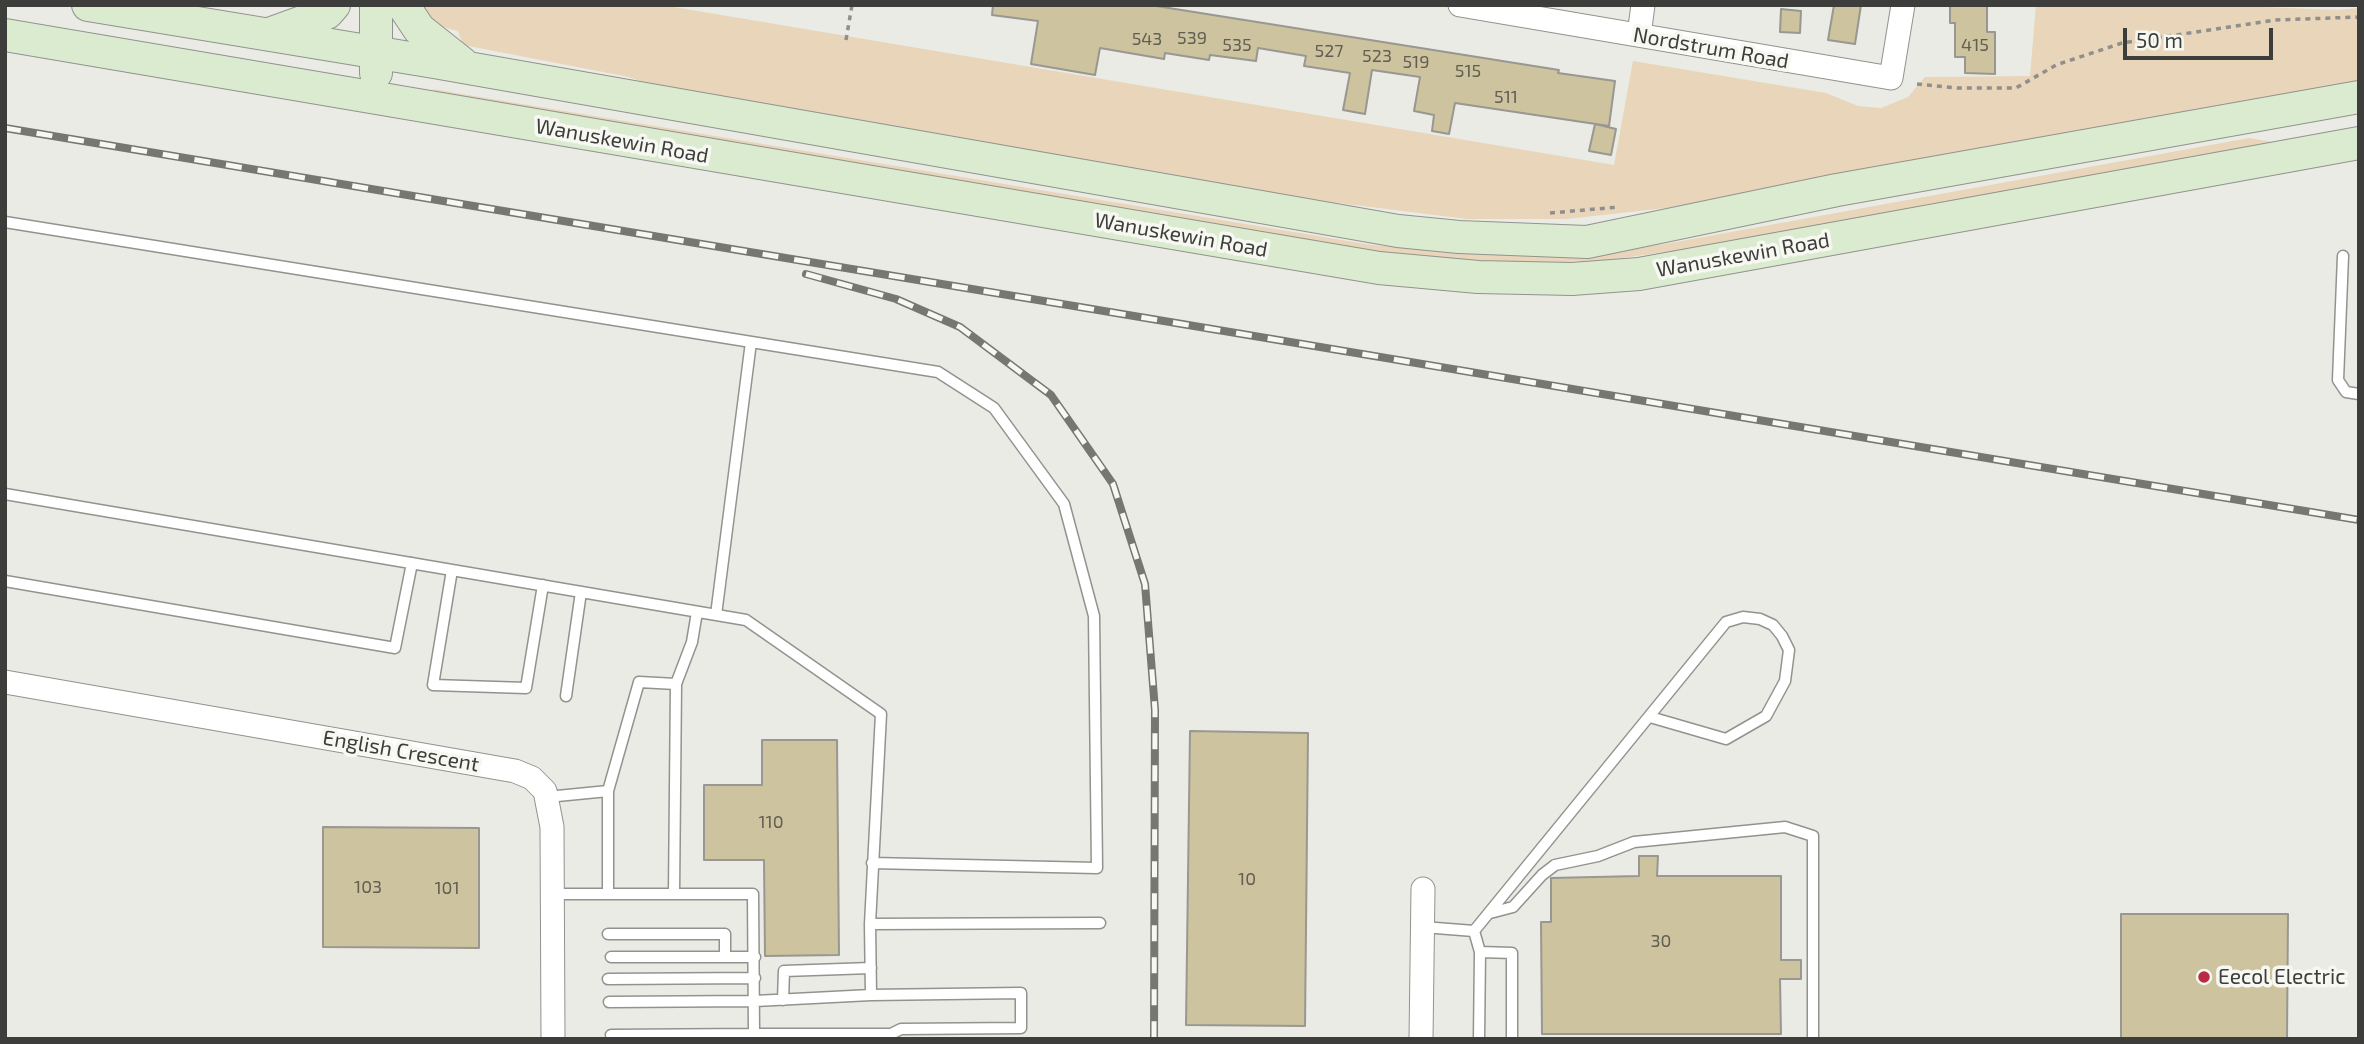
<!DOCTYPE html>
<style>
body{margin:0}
#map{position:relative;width:2364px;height:1044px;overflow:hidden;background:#eaebe5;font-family:"Exo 2",sans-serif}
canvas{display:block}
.frame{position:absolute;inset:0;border:7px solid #3d3d3b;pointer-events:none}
.scale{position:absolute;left:2123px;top:28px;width:150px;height:32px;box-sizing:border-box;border:4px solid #3d3d3b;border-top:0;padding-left:9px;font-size:21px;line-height:24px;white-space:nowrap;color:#3d3d3b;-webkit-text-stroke:5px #f7f8f2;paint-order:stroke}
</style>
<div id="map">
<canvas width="2364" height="1044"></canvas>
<div class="frame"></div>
<div class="scale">50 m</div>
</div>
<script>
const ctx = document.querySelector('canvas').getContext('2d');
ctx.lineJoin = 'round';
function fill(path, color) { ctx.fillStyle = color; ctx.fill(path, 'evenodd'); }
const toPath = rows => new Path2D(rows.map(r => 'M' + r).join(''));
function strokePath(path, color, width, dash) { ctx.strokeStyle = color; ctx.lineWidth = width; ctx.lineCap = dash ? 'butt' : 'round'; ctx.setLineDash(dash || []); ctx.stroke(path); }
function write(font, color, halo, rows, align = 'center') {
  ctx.font = font + ' "Exo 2",sans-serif'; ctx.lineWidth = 7; ctx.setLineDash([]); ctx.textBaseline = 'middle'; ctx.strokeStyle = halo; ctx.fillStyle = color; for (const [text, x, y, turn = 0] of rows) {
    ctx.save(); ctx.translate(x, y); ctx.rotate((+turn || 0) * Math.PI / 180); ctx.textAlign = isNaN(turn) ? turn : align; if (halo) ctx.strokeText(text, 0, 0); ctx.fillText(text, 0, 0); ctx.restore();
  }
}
fill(toPath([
 [419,5,662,5,1614,165,1633,61,1826,93,1858,106,1881,108,1908,97,1925,77,2030,76,2036,5,2216,5,2337,10,2359,8,2359,82,1684,206,1567,219,1467,219,1330,202,673,93,629,77,463,45,458,31,435,25],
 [432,89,1372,245,1502,255,1606,251,1665,244,2249,138,2273,142,1716,245,1608,260,1524,264,1423,259,444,97]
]), '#e9d5ba');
const building = toPath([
 [993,5,1150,5,1559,70,1558,73,1615,81,1609,126,1455,103,1449,134,1432,131,1434,115,1414,111,1420,77,1372,70,1365,114,1343,110,1350,73,1304,66,1306,56,1258,48,1256,61,1210,55,1209,60,1165,53,1164,59,1100,48,1095,75,1031,64,1038,21,992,15,993,5],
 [1834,5,1861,5,1855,44,1828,40,1834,5],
 [1950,5,1987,5,1987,32,1995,32,1995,74,1965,73,1965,57,1955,57,1955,23,1950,23,1950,5],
 [1781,9,1801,11,1800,33,1780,32,1781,9],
 [1595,124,1616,129,1611,155,1589,151,1595,124],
 [1190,731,1308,733,1305,1026,1186,1025,1190,731],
 [762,740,837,740,839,955,765,956,764,860,704,860,704,785,762,785,762,740],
 [323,827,479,828,479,948,323,947,323,827],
 [1639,856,1658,856,1657,876,1781,876,1781,960,1801,960,1801,979,1780,979,1781,1034,1542,1034,1541,922,1551,922,1551,878,1639,876,1639,856],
 [2121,914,2288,914,2287,1039,2121,1039,2121,914]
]);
fill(building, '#cdc39e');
strokePath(building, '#989792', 2);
const lane = toPath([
 [5,222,938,372,994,408,1064,504,1094,616,1097,868,872,863],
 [2343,256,2338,380,2346,392,2359,394],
 [5,494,746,620,881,714,870,924,871,995,1021,993,1021,1028,901,1029,891,1034,754,1034],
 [452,570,433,685,526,688,543,585],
 [5,581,395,648,412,563],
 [716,615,751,342],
 [676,684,692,642,697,612],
 [566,696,581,592],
 [608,791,608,894],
 [547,797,608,791,639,682,676,684,674,894],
 [552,894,753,894,754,1034,611,1035],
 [1490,913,1513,907,1542,875,1555,865,1598,856,1634,842,1785,827,1813,836,1813,1039],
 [870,924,1100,923],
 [1423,927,1474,931,1480,952],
 [1474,931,1726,622,1743,617,1760,619,1773,625,1782,636,1789,650,1785,681,1766,716,1726,739,1650,717],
 [608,934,725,934,725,957],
 [611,957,755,957],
 [608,979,755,978],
 [783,1000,784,971,871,968],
 [609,1002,755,1001,871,995],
 [1479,1039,1480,952,1512,953,1512,1039]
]);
const street = toPath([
 [1460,5,1891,78,1903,5],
 [1639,35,1643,5],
 [5,682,515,771,532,778,545,791,552,827,553,1039],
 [1421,1039,1423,889]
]);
const secondary = toPath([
 [88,5,434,62,1398,231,1459,237,1587,242,1837,190,2359,97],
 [376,5,376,73],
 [403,5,419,29,462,63],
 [269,34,327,13,334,5],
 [5,35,1379,268,1478,277,1572,279,1639,274,2359,143]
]);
strokePath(lane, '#92938e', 13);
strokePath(street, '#92938e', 25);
strokePath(secondary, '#92938e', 34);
strokePath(toPath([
 [846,40,852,5],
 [1917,84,1957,88,2016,88,2056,65,2122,43,2276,20,2359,17],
 [1550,213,1619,207]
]), '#8f908c', 3.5, [5, 5]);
strokePath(lane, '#fff', 10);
strokePath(street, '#fff', 23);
strokePath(secondary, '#daebd0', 32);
const rail = toPath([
 [5,128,2359,520],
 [806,274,896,299,960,327,1051,395,1113,484,1145,584,1155,710,1154,1039]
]);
strokePath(rail, '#767773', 8);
strokePath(rail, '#f7f8f2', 5, [16]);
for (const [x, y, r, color] of [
 [2204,977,7,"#bb2a43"]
]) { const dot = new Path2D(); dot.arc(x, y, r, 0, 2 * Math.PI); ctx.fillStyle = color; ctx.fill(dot); strokePath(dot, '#f7f8f2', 2.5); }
write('18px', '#615e54', null, [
 ["539",1192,38],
 ["543",1147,39],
 ["535",1237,45],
 ["415",1975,45],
 ["527",1329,51],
 ["523",1377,56],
 ["519",1416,62],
 ["515",1468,71],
 ["511",1506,97],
 ["110",771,822],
 ["10",1247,879],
 ["103",368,887],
 ["101",447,888],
 ["30",1661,941]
]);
write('21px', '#3d3d3b', '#f7f8f2', [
 ["Nordstrum Road",1711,48,10],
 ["Wanuskewin Road",622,141,10],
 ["Wanuskewin Road",1181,235,10],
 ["Wanuskewin Road",1743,255,-10],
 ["English Crescent",401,751,10]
]);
write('21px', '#3d3d3b', '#f7f8f2', [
 ["Eecol Electric",2218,977]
], 'left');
</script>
